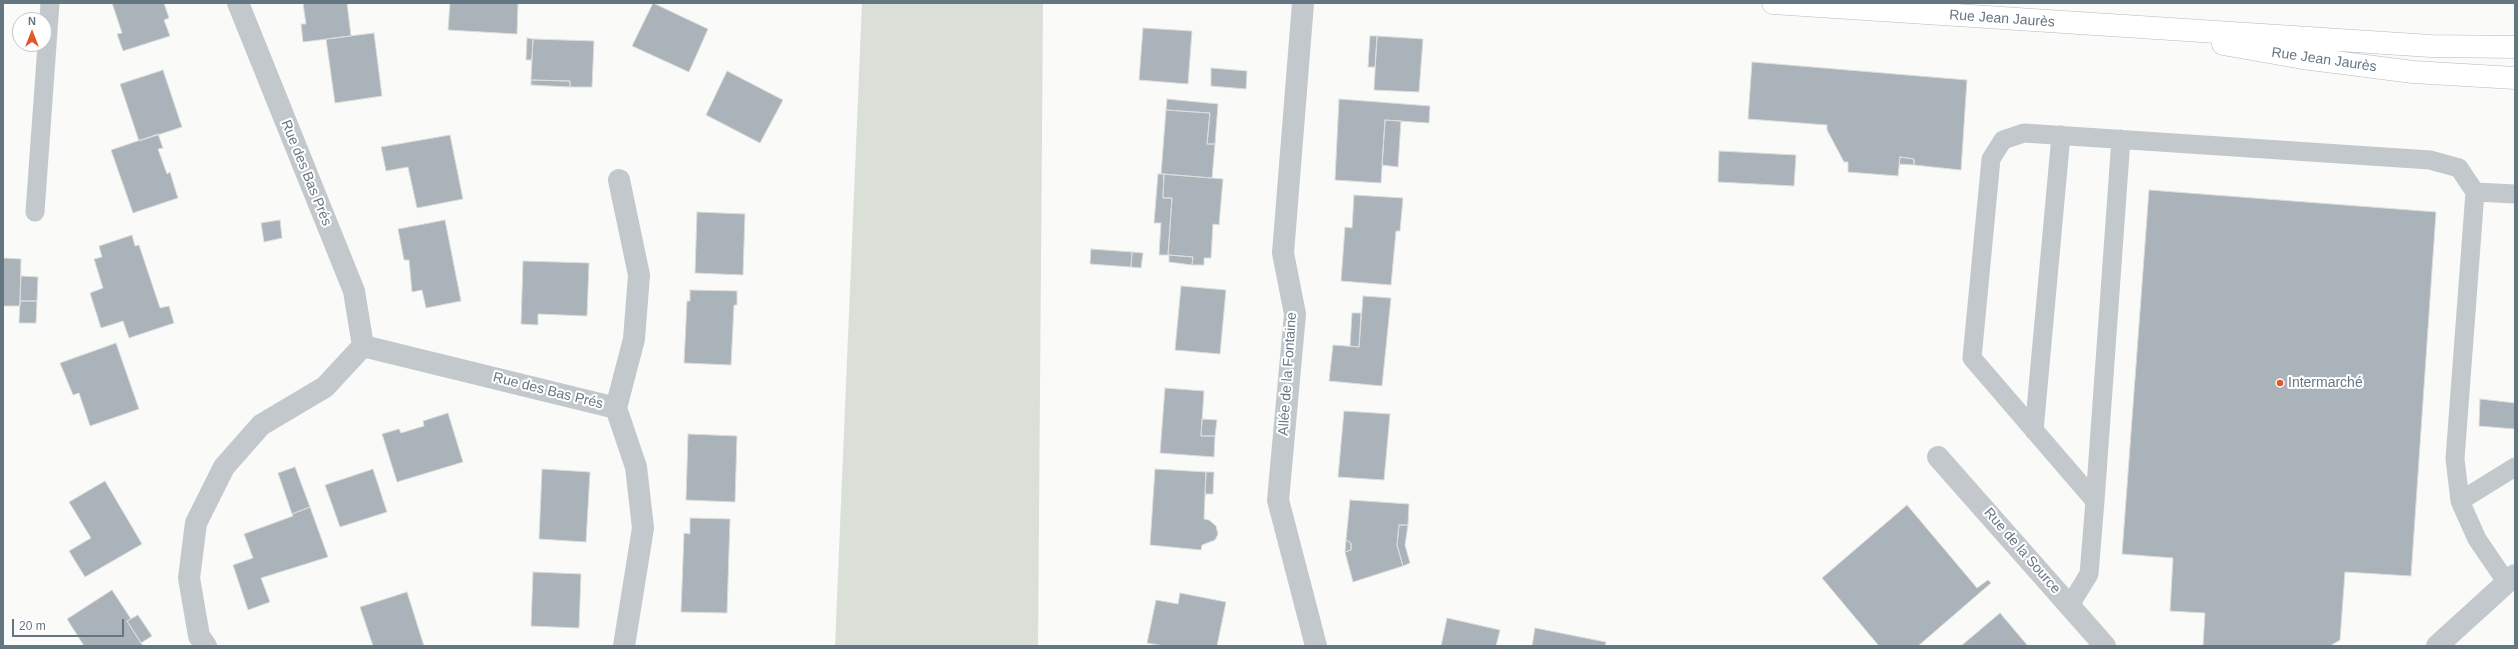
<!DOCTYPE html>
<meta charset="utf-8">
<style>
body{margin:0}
#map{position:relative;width:2518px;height:649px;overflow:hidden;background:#fafaf8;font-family:Helvetica,sans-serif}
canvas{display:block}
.frame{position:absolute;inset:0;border:4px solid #657683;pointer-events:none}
.north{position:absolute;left:12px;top:12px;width:40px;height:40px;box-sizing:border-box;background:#fff;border:1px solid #c1c8cd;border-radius:50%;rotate:0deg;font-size:11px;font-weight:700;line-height:16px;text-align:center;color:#657683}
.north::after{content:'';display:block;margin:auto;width:14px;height:18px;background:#e4572e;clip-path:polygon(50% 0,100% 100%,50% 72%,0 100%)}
.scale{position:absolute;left:12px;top:619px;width:112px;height:18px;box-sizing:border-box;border:2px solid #657683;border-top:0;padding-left:5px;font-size:12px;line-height:14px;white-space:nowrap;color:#657683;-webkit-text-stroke:3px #fff;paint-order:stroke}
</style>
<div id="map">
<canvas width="2518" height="649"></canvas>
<div class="frame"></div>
<div class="north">N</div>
<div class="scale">20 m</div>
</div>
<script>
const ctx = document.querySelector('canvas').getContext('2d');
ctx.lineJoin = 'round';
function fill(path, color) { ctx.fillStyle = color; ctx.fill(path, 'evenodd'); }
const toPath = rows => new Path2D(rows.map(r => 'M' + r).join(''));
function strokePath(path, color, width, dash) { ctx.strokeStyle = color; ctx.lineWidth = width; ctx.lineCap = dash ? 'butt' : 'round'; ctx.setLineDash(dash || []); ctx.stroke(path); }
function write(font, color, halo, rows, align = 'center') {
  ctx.font = font + ' Helvetica,sans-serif'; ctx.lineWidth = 4; ctx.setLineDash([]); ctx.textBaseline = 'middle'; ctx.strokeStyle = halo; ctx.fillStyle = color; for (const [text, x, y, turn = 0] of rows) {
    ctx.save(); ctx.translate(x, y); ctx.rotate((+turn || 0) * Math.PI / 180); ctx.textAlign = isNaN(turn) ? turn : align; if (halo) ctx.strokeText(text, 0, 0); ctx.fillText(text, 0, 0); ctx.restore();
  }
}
fill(toPath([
 [862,3,1043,3,1038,646,835,646]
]), '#dadfd7');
const building = toPath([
 [112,3,164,3,169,18,164,20,170,36,123,51,117,34,122,33,112,3],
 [303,3,347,3,351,36,303,42,301,24,306,24,303,3],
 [450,3,518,3,517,34,448,30,450,3],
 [653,3,708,29,689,72,632,46,653,3],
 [1143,28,1192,31,1188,84,1139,80,1143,28],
 [374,33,382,96,335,103,326,39,374,33],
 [1370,36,1377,36,1375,67,1368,67,1370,36],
 [1377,36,1423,39,1419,92,1374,90,1377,36],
 [527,38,533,39,532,60,526,60,527,38],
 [533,39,594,41,592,87,570,87,570,81,531,80,533,39],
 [1752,62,1967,80,1961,170,1914,165,1914,159,1900,157,1898,176,1848,172,1848,162,1844,162,1827,130,1827,125,1748,119,1752,62],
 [1211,68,1247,71,1246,89,1211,86,1211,68],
 [163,70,182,127,139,141,120,84,163,70],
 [727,71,783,100,760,143,706,115,727,71],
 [531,80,570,81,570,87,531,85,531,80],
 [1167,99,1218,104,1215,144,1207,144,1210,113,1166,110,1167,99],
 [1339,99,1430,106,1429,123,1385,120,1381,183,1335,180,1339,99],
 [1166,110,1210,113,1207,144,1215,144,1212,178,1161,174,1166,110],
 [1385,120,1401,121,1398,167,1382,165,1385,120],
 [158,134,163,148,158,149,167,174,170,172,178,198,133,213,111,150,158,134],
 [450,135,463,199,417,208,408,167,386,171,381,147,450,135],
 [1719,151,1796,155,1794,186,1718,182,1719,151],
 [1900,157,1914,159,1914,165,1899,164,1900,157],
 [1158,174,1164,174,1163,198,1172,198,1168,255,1159,255,1161,223,1154,223,1158,174],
 [1164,174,1223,179,1219,225,1213,224,1211,258,1204,258,1204,265,1192,265,1193,257,1168,255,1172,198,1163,198,1164,174],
 [2149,190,2436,212,2411,576,2345,572,2340,640,2330,646,2203,646,2205,613,2170,611,2173,558,2122,554,2149,190],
 [1354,195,1403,198,1400,231,1396,231,1391,285,1341,281,1345,227,1352,228,1354,195],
 [697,212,745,214,743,275,695,273,697,212],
 [280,220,282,238,264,242,261,223,280,220],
 [445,220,461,301,426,308,422,290,412,292,409,260,404,260,398,229,445,220],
 [132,235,135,246,139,245,160,308,169,306,174,323,129,338,123,321,101,328,90,293,103,288,94,259,102,257,99,246,132,235],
 [1091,249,1132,252,1131,267,1090,264,1091,249],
 [1132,252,1143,253,1141,268,1131,267,1132,252],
 [1169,255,1193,257,1192,265,1169,262,1169,255],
 [3,258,21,259,20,306,3,306,3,258],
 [523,261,589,263,587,316,538,314,538,325,521,324,523,261],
 [21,276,38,277,37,301,20,301,21,276],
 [1181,286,1226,290,1220,354,1175,350,1181,286],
 [690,290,737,291,737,305,734,305,731,365,684,363,687,301,690,301,690,290],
 [1363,296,1391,298,1382,386,1329,381,1333,345,1359,347,1363,296],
 [20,301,37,301,36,323,19,323,20,301],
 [1352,313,1361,313,1359,347,1350,346,1352,313],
 [116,343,139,409,90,426,79,393,73,395,60,363,116,343],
 [1165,388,1204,391,1201,436,1215,436,1214,457,1160,453,1165,388],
 [2480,399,2515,403,2515,429,2479,426,2480,399],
 [1344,411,1390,414,1384,480,1338,477,1344,411],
 [448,413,463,462,397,482,382,434,399,429,401,433,424,426,423,421,448,413],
 [1202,419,1217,420,1215,436,1201,436,1202,419],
 [688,434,737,436,735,502,686,500,688,434],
 [295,467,310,507,292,514,278,473,295,467],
 [373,469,387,512,340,527,325,485,373,469],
 [542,469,590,472,586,542,539,539,542,469],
 [1155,469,1206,472,1204,519,1209,520,1216,526,1218,534,1215,540,1202,545,1201,550,1150,545,1155,469],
 [1206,472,1214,472,1213,494,1205,494,1206,472],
 [105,481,142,544,85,577,69,551,91,538,69,502,105,481],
 [1350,500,1409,504,1408,525,1399,525,1397,545,1403,566,1353,582,1345,552,1351,550,1351,543,1346,540,1350,500],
 [1907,505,1977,588,1988,580,1991,583,1918,646,1879,646,1822,578,1907,505],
 [310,507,328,557,261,578,270,602,248,610,233,565,253,558,244,534,293,516,292,514,310,507],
 [690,518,730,519,727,613,681,612,684,533,690,534,690,518],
 [1399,525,1408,525,1405,545,1410,563,1403,566,1397,545,1399,525],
 [1346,540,1351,543,1351,550,1345,552,1346,540],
 [533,572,581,574,579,628,531,626,533,572],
 [112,590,131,619,127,621,143,646,84,646,67,619,112,590],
 [407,592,424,646,373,646,360,607,407,592],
 [1180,593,1226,602,1217,646,1164,646,1147,643,1156,600,1178,604,1180,593],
 [2000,613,2028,646,1961,646,2000,613],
 [138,615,152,636,141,643,127,621,138,615],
 [1447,618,1500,630,1496,646,1441,646,1447,618],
 [1535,628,1606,642,1605,646,1532,646,1535,628]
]);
fill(building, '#aab3b9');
strokePath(building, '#dcdcda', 1);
const secondary = toPath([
 [1773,3,2431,46,2515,47],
 [2223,44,2303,58,2413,72,2515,78]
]);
strokePath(secondary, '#b3babf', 23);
strokePath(toPath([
 [2475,192,2515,194],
 [35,212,50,3],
 [2034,431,2061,135],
 [2095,501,2121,139],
 [2460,501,2515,467],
 [2070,605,2089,574,2095,501,1972,358,1991,159,2003,140,2024,133,2430,160,2459,168,2475,192,2455,459,2460,501,2477,539,2507,583]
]), '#c3c8cc', 19);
strokePath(toPath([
 [238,3,354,291,363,346],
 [1303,3,1283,253,1295,314,1278,500,1316,646],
 [619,180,639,275,634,339,616,408,636,467,643,528,624,646],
 [363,346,616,408],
 [1938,457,2105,646],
 [206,646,199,636,189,578,196,523,224,467,261,425,325,387,363,346],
 [2437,646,2515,575]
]), '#c3c8cc', 22);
strokePath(secondary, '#fff', 22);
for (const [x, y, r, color] of [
 [2280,383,4,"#e4572e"]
]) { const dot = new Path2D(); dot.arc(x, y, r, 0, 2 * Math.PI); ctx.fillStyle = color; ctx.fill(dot); strokePath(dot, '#fff', 1.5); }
write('14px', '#657683', '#fff', [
 ["Rue Jean Jaurès",2002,19,4],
 ["Rue Jean Jaurès",2324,60,8],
 ["Rue des Bas Prés",306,173,68],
 ["Allée de la Fontaine",1288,374,-86],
 ["Rue des Bas Prés",548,391,14],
 ["Rue de la Source",2022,551,49]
]);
write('14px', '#657683', '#fff', [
 ["Intermarché",2288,383]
], 'left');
</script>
